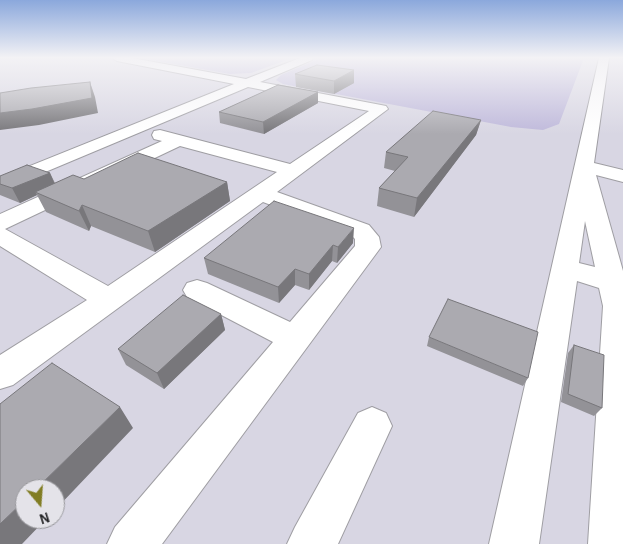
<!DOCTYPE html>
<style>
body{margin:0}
#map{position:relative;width:623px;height:544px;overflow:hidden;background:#e4e3e9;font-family:"Alegreya Sans",sans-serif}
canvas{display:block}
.north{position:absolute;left:15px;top:479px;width:50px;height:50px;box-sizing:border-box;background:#e4e3e9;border:1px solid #96969a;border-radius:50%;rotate:162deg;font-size:14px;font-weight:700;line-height:20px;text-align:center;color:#222224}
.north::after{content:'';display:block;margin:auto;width:18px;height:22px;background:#817d24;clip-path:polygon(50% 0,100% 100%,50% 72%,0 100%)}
</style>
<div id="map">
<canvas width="623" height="544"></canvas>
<div class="north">N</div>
</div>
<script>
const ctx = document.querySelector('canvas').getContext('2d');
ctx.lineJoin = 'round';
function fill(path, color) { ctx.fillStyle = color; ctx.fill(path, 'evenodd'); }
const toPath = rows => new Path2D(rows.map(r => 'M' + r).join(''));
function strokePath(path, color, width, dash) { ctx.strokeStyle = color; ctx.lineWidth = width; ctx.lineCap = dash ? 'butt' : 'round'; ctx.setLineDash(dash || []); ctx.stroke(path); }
fill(toPath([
 [0,58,623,58,623,544,0,544],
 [25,489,55,489,55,519,25,519]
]), '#d8d6e3');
fill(toPath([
 [140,58,292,58,251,73,230,74],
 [321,58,584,58,559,124,543,130,511,127,283,84,276,80,281,75]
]), '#bfb9db');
const minor = toPath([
 [112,58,132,58,246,79,300,58,313,58,312,60,260,82,381,105,386,106,388,109,277,192,369,225,379,237,381,247,162,544,107,544,115,527,273,342,187,297,183,290,187,283,197,280,207,283,290,322,355,246,355,239,351,235,263,202,13,385,0,389,0,355,87,300,0,246,0,214,162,141,154,139,152,135,154,131,160,130,290,164,369,111,248,87,0,191,0,178,234,84,117,61,112,58],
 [180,146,277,172,108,286,5,229,180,146],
 [599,58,609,58,594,163,623,170,623,182,596,175,623,271,623,544,588,544,603,306,599,288,577,281,539,544,489,544,599,58],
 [585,221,595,267,579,263,585,221],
 [372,407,386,413,392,426,338,544,287,544,295,527,358,413,372,407]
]);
strokePath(minor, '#9f9ea3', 2);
fill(minor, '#fff');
fill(toPath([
 [295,74,354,83,334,94,296,87],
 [318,92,318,103,264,134,220,123,219,112],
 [481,120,476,135,414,217,377,206,379,188,395,171,384,168,386,152],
 [50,173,55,183,84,179,227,182,230,201,155,252,91,226,89,231,46,212,37,195,20,203,0,195,0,176],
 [353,243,337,263,332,261,309,290,295,285,279,303,208,274,204,258],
 [221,314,225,330,164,389,126,365,118,349],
 [429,337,528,378,523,386,427,346],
 [574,345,602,408,594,416,561,402,568,353]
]), '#939297');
fill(toPath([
 [354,70,354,83,334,94,334,81],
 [90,82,95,97,98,113,39,125,0,130,0,113],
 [318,92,318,103,264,134,263,122],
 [481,120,476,135,414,217,417,198],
 [50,173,56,187,35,192,37,195,20,203,12,188],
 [227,182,230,201,155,252,148,231],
 [82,205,91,226,89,231,79,211],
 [354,228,353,243,337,263,338,247],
 [333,245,332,261,309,290,309,274],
 [295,269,295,285,279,303,278,287],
 [221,314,225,330,164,389,157,373],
 [120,407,133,428,55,510,55,489,36,489],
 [25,500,25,519,46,519,22,544,0,544,0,524]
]), '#78777b');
const building = toPath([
 [317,65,354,70,334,81,295,74,317,65],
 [90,82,92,98,32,109,0,113,0,93,31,88,90,82],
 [278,85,318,92,263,122,219,112,278,85],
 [433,111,481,120,417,198,379,188,408,157,386,152,433,111],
 [138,153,227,182,148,231,82,205,79,211,35,192,73,175,84,179,138,153],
 [27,165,50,173,12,188,0,184,0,176,27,165],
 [274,201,354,228,338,247,333,245,309,274,295,269,278,287,204,258,274,201],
 [183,295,221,314,157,373,118,349,183,295],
 [448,299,538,332,528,378,429,337,448,299],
 [574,345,604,355,602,408,568,394,574,345],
 [52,363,120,407,36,489,25,489,25,500,0,524,0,404,52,363]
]);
fill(building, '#abaab0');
strokePath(building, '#78777b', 1);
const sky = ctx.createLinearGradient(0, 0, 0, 134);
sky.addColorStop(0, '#8ba8dc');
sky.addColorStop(0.43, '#f3f2f5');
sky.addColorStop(1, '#f3f2f500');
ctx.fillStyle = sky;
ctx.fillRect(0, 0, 623, 134);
</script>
